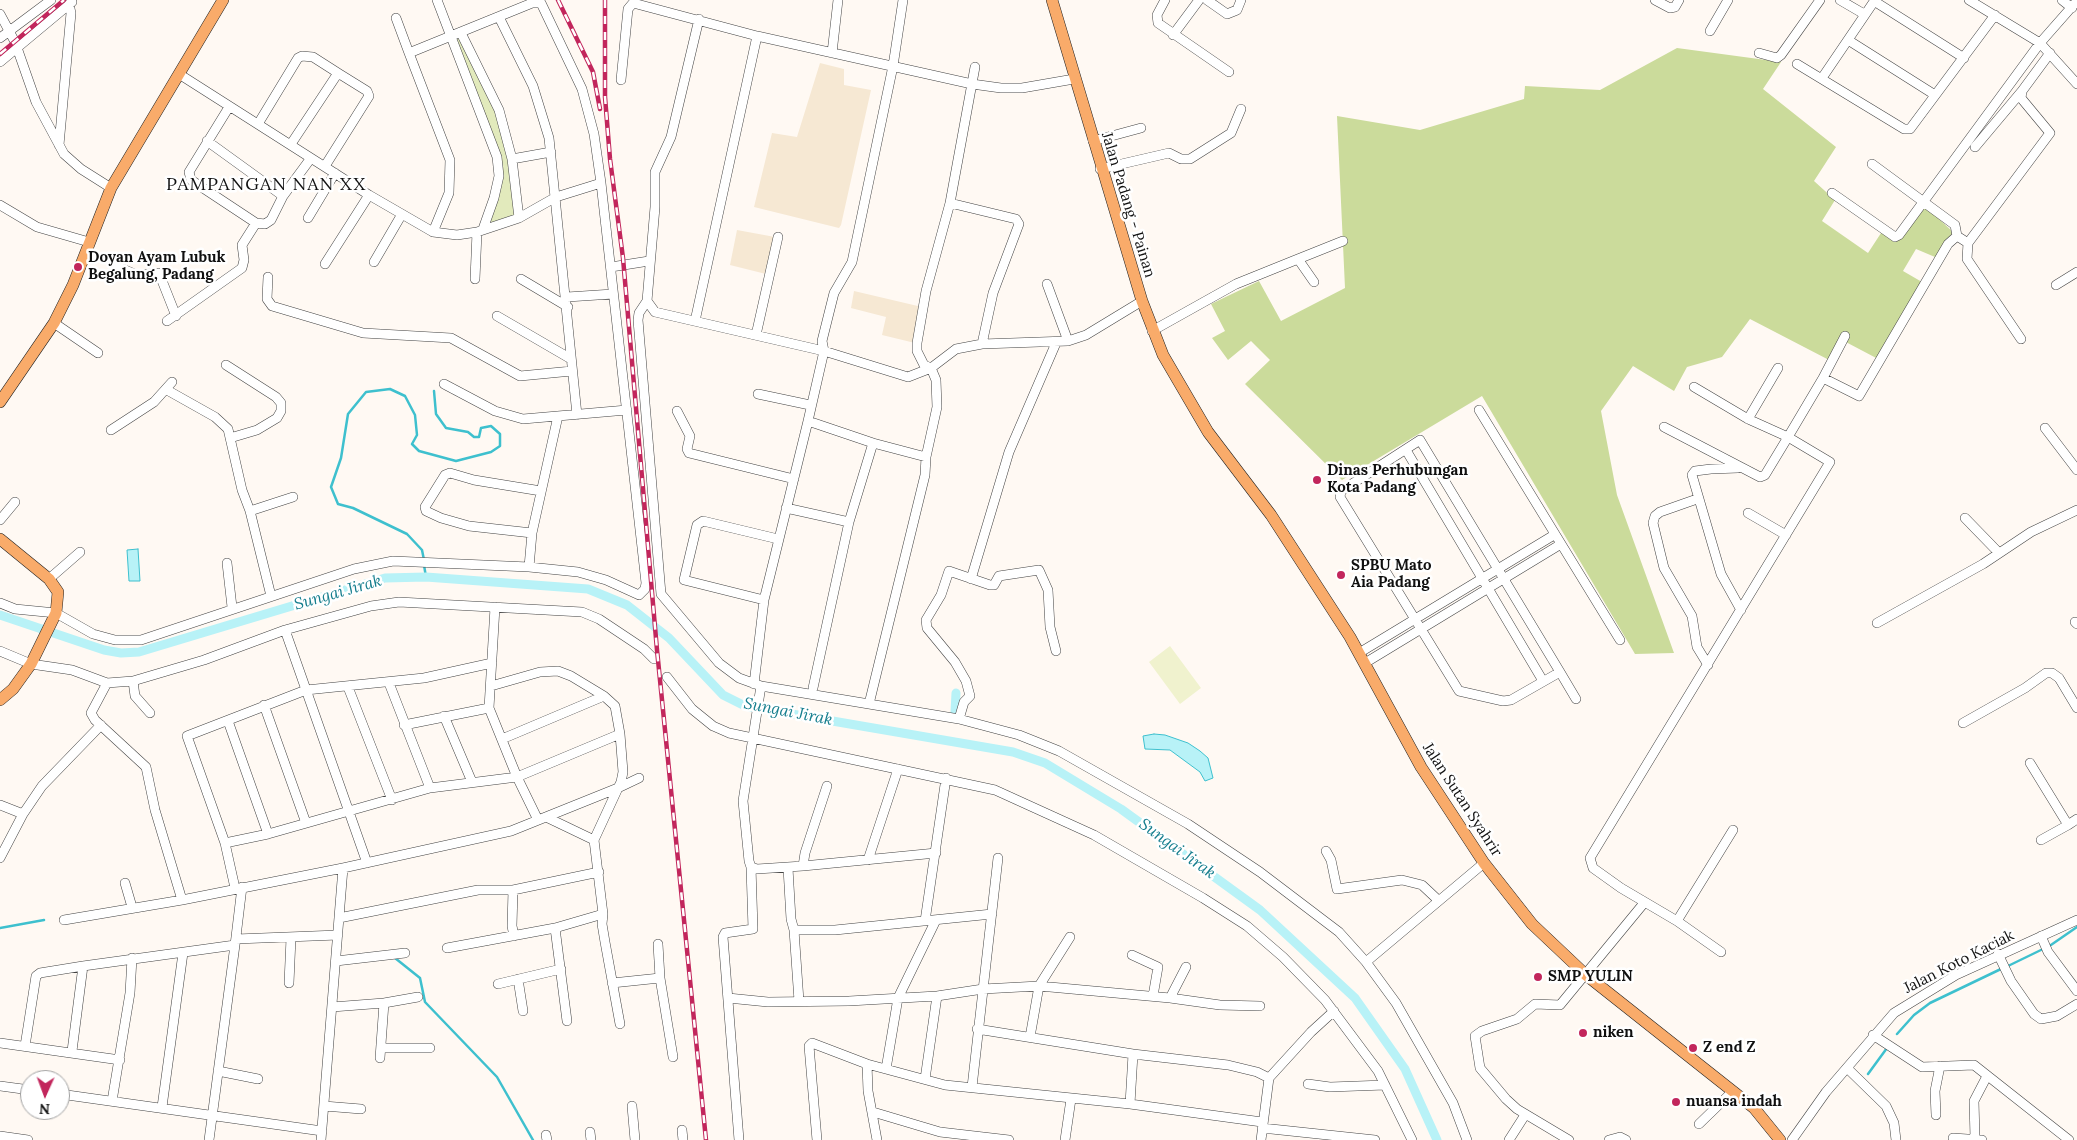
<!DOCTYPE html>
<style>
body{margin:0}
#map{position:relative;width:2077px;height:1140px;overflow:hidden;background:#fff9f3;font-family:Lora,serif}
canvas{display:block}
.north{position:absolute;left:20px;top:1070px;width:50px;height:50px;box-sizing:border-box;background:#fff;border:1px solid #9f9f9f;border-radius:50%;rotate:182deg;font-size:14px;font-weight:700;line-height:20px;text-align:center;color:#101010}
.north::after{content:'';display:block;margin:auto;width:18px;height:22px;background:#c2265c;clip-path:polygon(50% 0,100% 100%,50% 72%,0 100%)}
</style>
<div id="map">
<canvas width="2077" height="1140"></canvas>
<div class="north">N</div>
</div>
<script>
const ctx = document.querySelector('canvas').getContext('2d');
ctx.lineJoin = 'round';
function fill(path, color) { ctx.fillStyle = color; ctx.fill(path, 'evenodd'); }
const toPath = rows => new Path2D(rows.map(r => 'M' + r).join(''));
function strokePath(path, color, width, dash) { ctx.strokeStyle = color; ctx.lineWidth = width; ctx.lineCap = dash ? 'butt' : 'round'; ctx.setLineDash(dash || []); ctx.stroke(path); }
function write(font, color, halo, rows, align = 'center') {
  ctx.font = font + ' Lora,serif'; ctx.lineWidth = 5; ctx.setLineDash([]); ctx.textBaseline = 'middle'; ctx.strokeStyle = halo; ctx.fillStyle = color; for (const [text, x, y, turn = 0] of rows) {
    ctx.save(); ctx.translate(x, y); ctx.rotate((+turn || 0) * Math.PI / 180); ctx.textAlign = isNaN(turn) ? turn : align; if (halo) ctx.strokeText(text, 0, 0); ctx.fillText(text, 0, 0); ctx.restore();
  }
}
fill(toPath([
 [820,63,844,69,844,85,871,90,841,225,839,228,754,207,772,133,797,137],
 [737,230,775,237,766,274,730,265],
 [854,291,922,307,915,343,882,335,886,317,851,308]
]), '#f6e8d3');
fill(toPath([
 [455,39,461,39,499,115,510,152,516,215,487,224,499,168]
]), '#e2eabc');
fill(toPath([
 [1677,48,1781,62,1763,89,1836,147,1814,181,1835,200,1822,221,1868,253,1883,230,1898,240,1925,206,1953,232,1935,257,1916,249,1903,271,1922,282,1880,360,1842,340,1831,361,1750,319,1722,357,1687,367,1674,391,1633,366,1601,411,1617,495,1674,653,1635,654,1482,396,1342,480,1245,384,1270,360,1251,341,1228,360,1212,338,1225,331,1211,304,1259,281,1281,321,1345,288,1337,116,1420,130,1524,99,1525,86,1600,90]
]), '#cbdb9b');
fill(toPath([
 [1170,646,1201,688,1180,704,1149,662]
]), '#f0f2ce');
const water = toPath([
 [138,549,140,581,129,581,127,550,138,549],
 [1154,734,1165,735,1188,743,1200,751,1208,758,1213,778,1205,781,1200,772,1170,750,1145,749,1143,736,1154,734]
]);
fill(water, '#b8f2f7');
strokePath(water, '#3ec0ce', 1);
strokePath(toPath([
 [424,560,422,550,407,534,353,508,338,504,331,487,341,458,348,414,366,392,390,389,405,396,415,415,417,435,412,444,419,451,456,461,491,452,500,446,500,434,491,426,481,428,479,437,474,437,468,432,446,428,436,414,434,391],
 [424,565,426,577],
 [0,928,44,920],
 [2048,947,2077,927],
 [395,958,420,978,425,1002,497,1077,533,1140],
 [2008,966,2043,949],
 [1897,1034,1914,1015,1930,1003,2003,968],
 [1868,1074,1887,1048]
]), '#3ec0ce', 2.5);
strokePath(toPath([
 [0,615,104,650,121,653,139,652,385,578,426,577,588,589,627,605,669,638,723,695,745,706,1013,752,1045,763,1121,809,1260,910,1355,998,1405,1069,1437,1140],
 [955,712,956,693]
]), '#b8f2f7', 9);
const minor = toPath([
 [437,0,497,157,499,176,494,198,483,229],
 [1165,0,1157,15,1158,23,1229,72],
 [1207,0,1227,14,1237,10,1241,0],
 [1655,0,1670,8,1675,7,1679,0],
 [1840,0,1864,14],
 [1969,0,2040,43,2077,84],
 [2062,0,2072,8],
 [1874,1,1964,58],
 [0,14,15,42,36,102,64,154,81,169,111,188],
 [499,17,533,86,549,138,577,415],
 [396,18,409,53],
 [699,19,671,137,655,172,655,207,647,301,655,312,824,351,908,377,931,368,956,349,982,344,1068,341,1086,335,1142,301],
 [1710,31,1728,0],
 [461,33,499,110,512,159,519,218],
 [1173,35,1199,0],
 [0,38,51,0],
 [1848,40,1935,95],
 [832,53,838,0],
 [1759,53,1777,58,1781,55,1820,0],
 [0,62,72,2],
 [1797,64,1904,129,1910,129,1995,15],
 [179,74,369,195,433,232,457,235,477,232,519,218,556,197,601,183],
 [1822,78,1875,0],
 [621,80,628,9,633,3,757,36,972,84,1001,88,1022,88,1074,79],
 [229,107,189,172,191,180,256,223,265,224,271,220,283,196,311,158],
 [258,124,298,58,302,56,313,57,338,73,291,144],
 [207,141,283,196],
 [1093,141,1141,128],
 [59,145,71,13,69,4],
 [1975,147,2022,91],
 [512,159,551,152],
 [1872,164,1955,225,1957,236],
 [325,166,369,96,367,91,338,73],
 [1100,169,1169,153,1181,159,1190,159,1231,133,1241,109],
 [1832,193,1895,237,1899,235,2040,43,2077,1],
 [950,203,975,67],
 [0,205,37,227,89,242],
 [308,218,335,173],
 [1298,259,1343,241],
 [374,262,402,214],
 [325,264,369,195],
 [116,266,137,275,159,273,176,316],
 [611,267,649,261],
 [268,277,267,299,272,306,363,333,451,338,520,376,572,371],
 [475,279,477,232],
 [521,279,568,307],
 [1047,284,1068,341],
 [2056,285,2077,272],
 [567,297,613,294],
 [647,301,639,313,638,320,661,594,719,663,739,678,761,686,959,719,1019,735,1059,751,1188,824,1260,872,1339,932,1366,962,1396,1003,1453,1103,1467,1140],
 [497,316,571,359],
 [167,321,242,268,244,260,242,245,256,223],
 [695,321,757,36],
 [54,323,98,353],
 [1152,331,1236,284,1298,259,1314,282],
 [756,335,778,237],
 [2021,339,1967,259,1968,243,2050,133,2021,98,2022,91,2050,53],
 [226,365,276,397,281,403,281,411,277,418,257,430,230,438],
 [1823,378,1845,336],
 [444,384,495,411,523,419,627,410],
 [1694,387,1748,419,1788,437,1823,378,1859,396,1948,244,1957,236,1968,243],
 [167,390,215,417,228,429,242,490,250,511,271,596],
 [758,394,810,405],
 [1479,410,1620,640],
 [677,411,690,436,687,449,689,453,794,479],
 [1748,419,1778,368],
 [808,421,873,443,926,457],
 [1664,427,1760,477,1765,475,1788,437,1830,462,1590,858,1593,868,1621,888,1677,921,1721,952],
 [2045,428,2077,470],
 [111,430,154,402,172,382],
 [1406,450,1543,681],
 [1738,468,1711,469,1695,471,1692,475,1721,574,1741,610],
 [1697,499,1660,512,1655,516,1653,523,1664,568,1692,616,1697,647,1708,665],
 [786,508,849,522,813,688],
 [250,511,293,497],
 [1748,513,1786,535],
 [1965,518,1999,553],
 [0,520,15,502],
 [849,522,873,443],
 [532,533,469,526,441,518,426,511,425,507,445,475,450,473,474,480,541,491],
 [227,563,232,607],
 [529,567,532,533,558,416],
 [49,579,80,552],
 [971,579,1009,452,1056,343],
 [764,600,684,580,697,525,703,521,778,539],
 [0,603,15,609,56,613,93,634,115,640,141,640,354,569,393,561,529,567,578,572,606,580,639,595,645,589,646,583,601,183,594,134,582,89,541,3,532,3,409,53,450,160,449,193,433,232],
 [495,607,489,708,517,777,538,820],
 [2075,622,2077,624],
 [1877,623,1983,564,2031,532,2077,510],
 [285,630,367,863],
 [0,651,31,664,72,670,107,683,133,681,204,660,285,630,371,606,399,602,582,612,599,619,644,649,654,659],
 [1359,653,1554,535],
 [1365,663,1561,544],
 [1560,672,1511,700,1503,701,1459,691,1340,497,1341,491,1420,440,1560,672,1576,699],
 [667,677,692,709,713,726,729,733,995,790,1094,835,1203,898,1247,926,1283,957,1325,1000,1378,1071,1412,1140],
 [133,681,135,696,150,713],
 [107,683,91,713,95,720,146,767,155,810,182,900],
 [389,683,430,788],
 [754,684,764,600,808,421,824,351,822,341,834,293,852,262,893,66,903,0],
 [491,686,540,672,558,671,571,676,604,696,502,739],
 [761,686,743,801,749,861,751,867,757,869,803,866],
 [348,687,392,800],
 [869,704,925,475,926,457,937,407,936,380,931,368,924,365,917,351,917,343,926,291,950,203,1016,219,1019,224,993,293,982,344],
 [264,705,306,823],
 [444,716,472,782],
 [959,719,964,702,970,696,966,681,955,662,927,628,926,620,941,595,949,571,990,585,994,585,999,576,1039,570,1048,590,1050,627,1056,651],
 [228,721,268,834],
 [1963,723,2025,688,2046,673,2052,673,2059,678,2077,708],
 [404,725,489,708],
 [2030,763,2068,825,2077,819],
 [827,786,805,853,803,866,936,853],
 [0,805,23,814,42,786,101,725],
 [546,817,594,840,618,788,639,778],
 [2041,840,2068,825],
 [225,843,268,834,430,788,517,777,620,734],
 [1326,851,1331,860,1337,889,1402,880,1422,885,1438,900],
 [0,858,23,814],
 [868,860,898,769],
 [788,868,791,919,794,930],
 [125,883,132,907],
 [235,888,225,843,187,736,306,690,424,678,492,663],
 [513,890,512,926,514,936],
 [603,914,602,924,605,942,620,1024],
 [339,918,478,890,513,890,599,872],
 [64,920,182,900,343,868,511,831,618,788,621,782,623,772,620,734,615,706,604,696],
 [925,921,946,778],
 [1677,921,1733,830],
 [555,928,567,1021],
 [2041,936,2048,952,2077,991],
 [236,939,338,935],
 [658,944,660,978],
 [447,948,555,928,603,914,594,840],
 [1998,954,2011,981,2034,1014,2041,1019,2057,1016,2077,1004],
 [1132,955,1158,967,1153,996],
 [336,961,405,953],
 [1366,962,1484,863],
 [1186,967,1170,998,1220,1005,1260,1006],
 [518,979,523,1011],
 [289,983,291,938],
 [612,983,660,978,673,1057],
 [498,984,561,969],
 [728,998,768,1002,849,1001,937,996,983,989,1039,986,1070,937],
 [799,1001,794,930,835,930,992,914],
 [332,1007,384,1003,418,997],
 [977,1029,1133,1054,1228,1065,1257,1072,1269,1078,1261,1140],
 [1873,1035,1922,1067,1974,1065,2069,1140],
 [1030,1037,1039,986,1170,998],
 [0,1043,120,1060],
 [25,1046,36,976,40,973,83,966,235,945,242,887],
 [381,1048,430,1048],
 [72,1051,83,966],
 [380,1058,384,1003],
 [867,1064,868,1091,877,1140],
 [1847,1068,1886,1106,1894,1123,1896,1140],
 [886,1069,898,998,936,920],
 [218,1071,258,1079],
 [1269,1078,1311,1032,1334,1011],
 [925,1079,937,996],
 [1308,1084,1330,1087,1385,1085],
 [0,1086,30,1090],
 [972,1087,998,858],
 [60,1094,322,1131],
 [112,1101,130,993,132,958],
 [1130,1104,1133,1054],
 [324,1106,361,1109],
 [632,1106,635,1140],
 [162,1107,183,953],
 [873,1112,940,1132,1009,1140],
 [1936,1115,1935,1091,1940,1066],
 [1699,1124,1733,1091],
 [1262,1128,1375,1140],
 [682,1130,683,1140],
 [590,1132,591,1140],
 [546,1135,547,1140],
 [0,1136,28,1140],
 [1953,1138,1982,1140],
 [1975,1138,1974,1101,1987,1076],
 [209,1140,235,945],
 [321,1140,343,868],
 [739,1140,723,937,725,933,753,929,751,867],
 [817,1140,809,1046,812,1043,867,1064,945,1085,1130,1104,1262,1122],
 [1065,1140,1071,1099],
 [1509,1140,1525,1115],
 [1569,1140,1517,1109,1506,1099,1480,1068,1475,1036,1482,1031,1517,1019,1535,1004,1560,1005,1644,903],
 [1609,1140,1620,1137,1626,1140],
 [1792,1140,1826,1092,1894,1013,1956,975,2077,920]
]);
const major = toPath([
 [1052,0,1142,301,1163,355,1208,432,1271,515,1350,637,1421,767,1484,863,1532,924,1586,975,1754,1108,1780,1140],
 [0,402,54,323,73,285,111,188,223,0],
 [0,539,49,579,58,592,56,613,31,664,13,689,0,700]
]);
strokePath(minor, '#434343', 10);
strokePath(major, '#212121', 12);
strokePath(minor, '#fff', 9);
strokePath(major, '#f9ab6a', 11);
const rail = toPath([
 [558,0,593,72,600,109],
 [605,0,605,97,610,159,623,258,657,650,706,1140],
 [0,54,64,0]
]);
strokePath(rail, '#c2265c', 4.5);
strokePath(rail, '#fff', 2.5, [8]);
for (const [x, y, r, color] of [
 [78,267,5,"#c2265c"],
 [1317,480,5,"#c2265c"],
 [1341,575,5,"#c2265c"],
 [1538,977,5,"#c2265c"],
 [1583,1033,5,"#c2265c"],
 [1693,1048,5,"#c2265c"],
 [1676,1102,5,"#c2265c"]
]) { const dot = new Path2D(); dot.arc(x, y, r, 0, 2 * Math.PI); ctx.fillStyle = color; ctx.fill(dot); strokePath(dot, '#fff', 2); }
write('15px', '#101010', '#fff', [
 ["Jalan Padang - Painan",1128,205,73],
 ["Jalan Sutan Syahrir",1462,800,57],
 ["Jalan Koto Kaciak",1959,962,-27]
]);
write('bold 15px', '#101010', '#fff', [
 ["Doyan Ayam Lubuk",88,258],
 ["Begalung, Padang",88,275],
 ["Dinas Perhubungan",1327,471],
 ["Kota Padang",1327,488],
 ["SPBU Mato",1351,566],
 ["Aia Padang",1351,583],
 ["SMP YULIN",1548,977],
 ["niken",1593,1033],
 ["Z end Z",1703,1048],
 ["nuansa indah",1686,1102]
], 'left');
write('italic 16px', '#167e8e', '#fff', [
 ["Sungai Jirak",338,593,-16],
 ["Sungai Jirak",788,712,11],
 ["Sungai Jirak",1177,849,36]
]);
ctx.letterSpacing = '1px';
write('18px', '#101010', '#fff', [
 ["PAMPANGAN NAN XX",266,185]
]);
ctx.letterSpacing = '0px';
</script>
